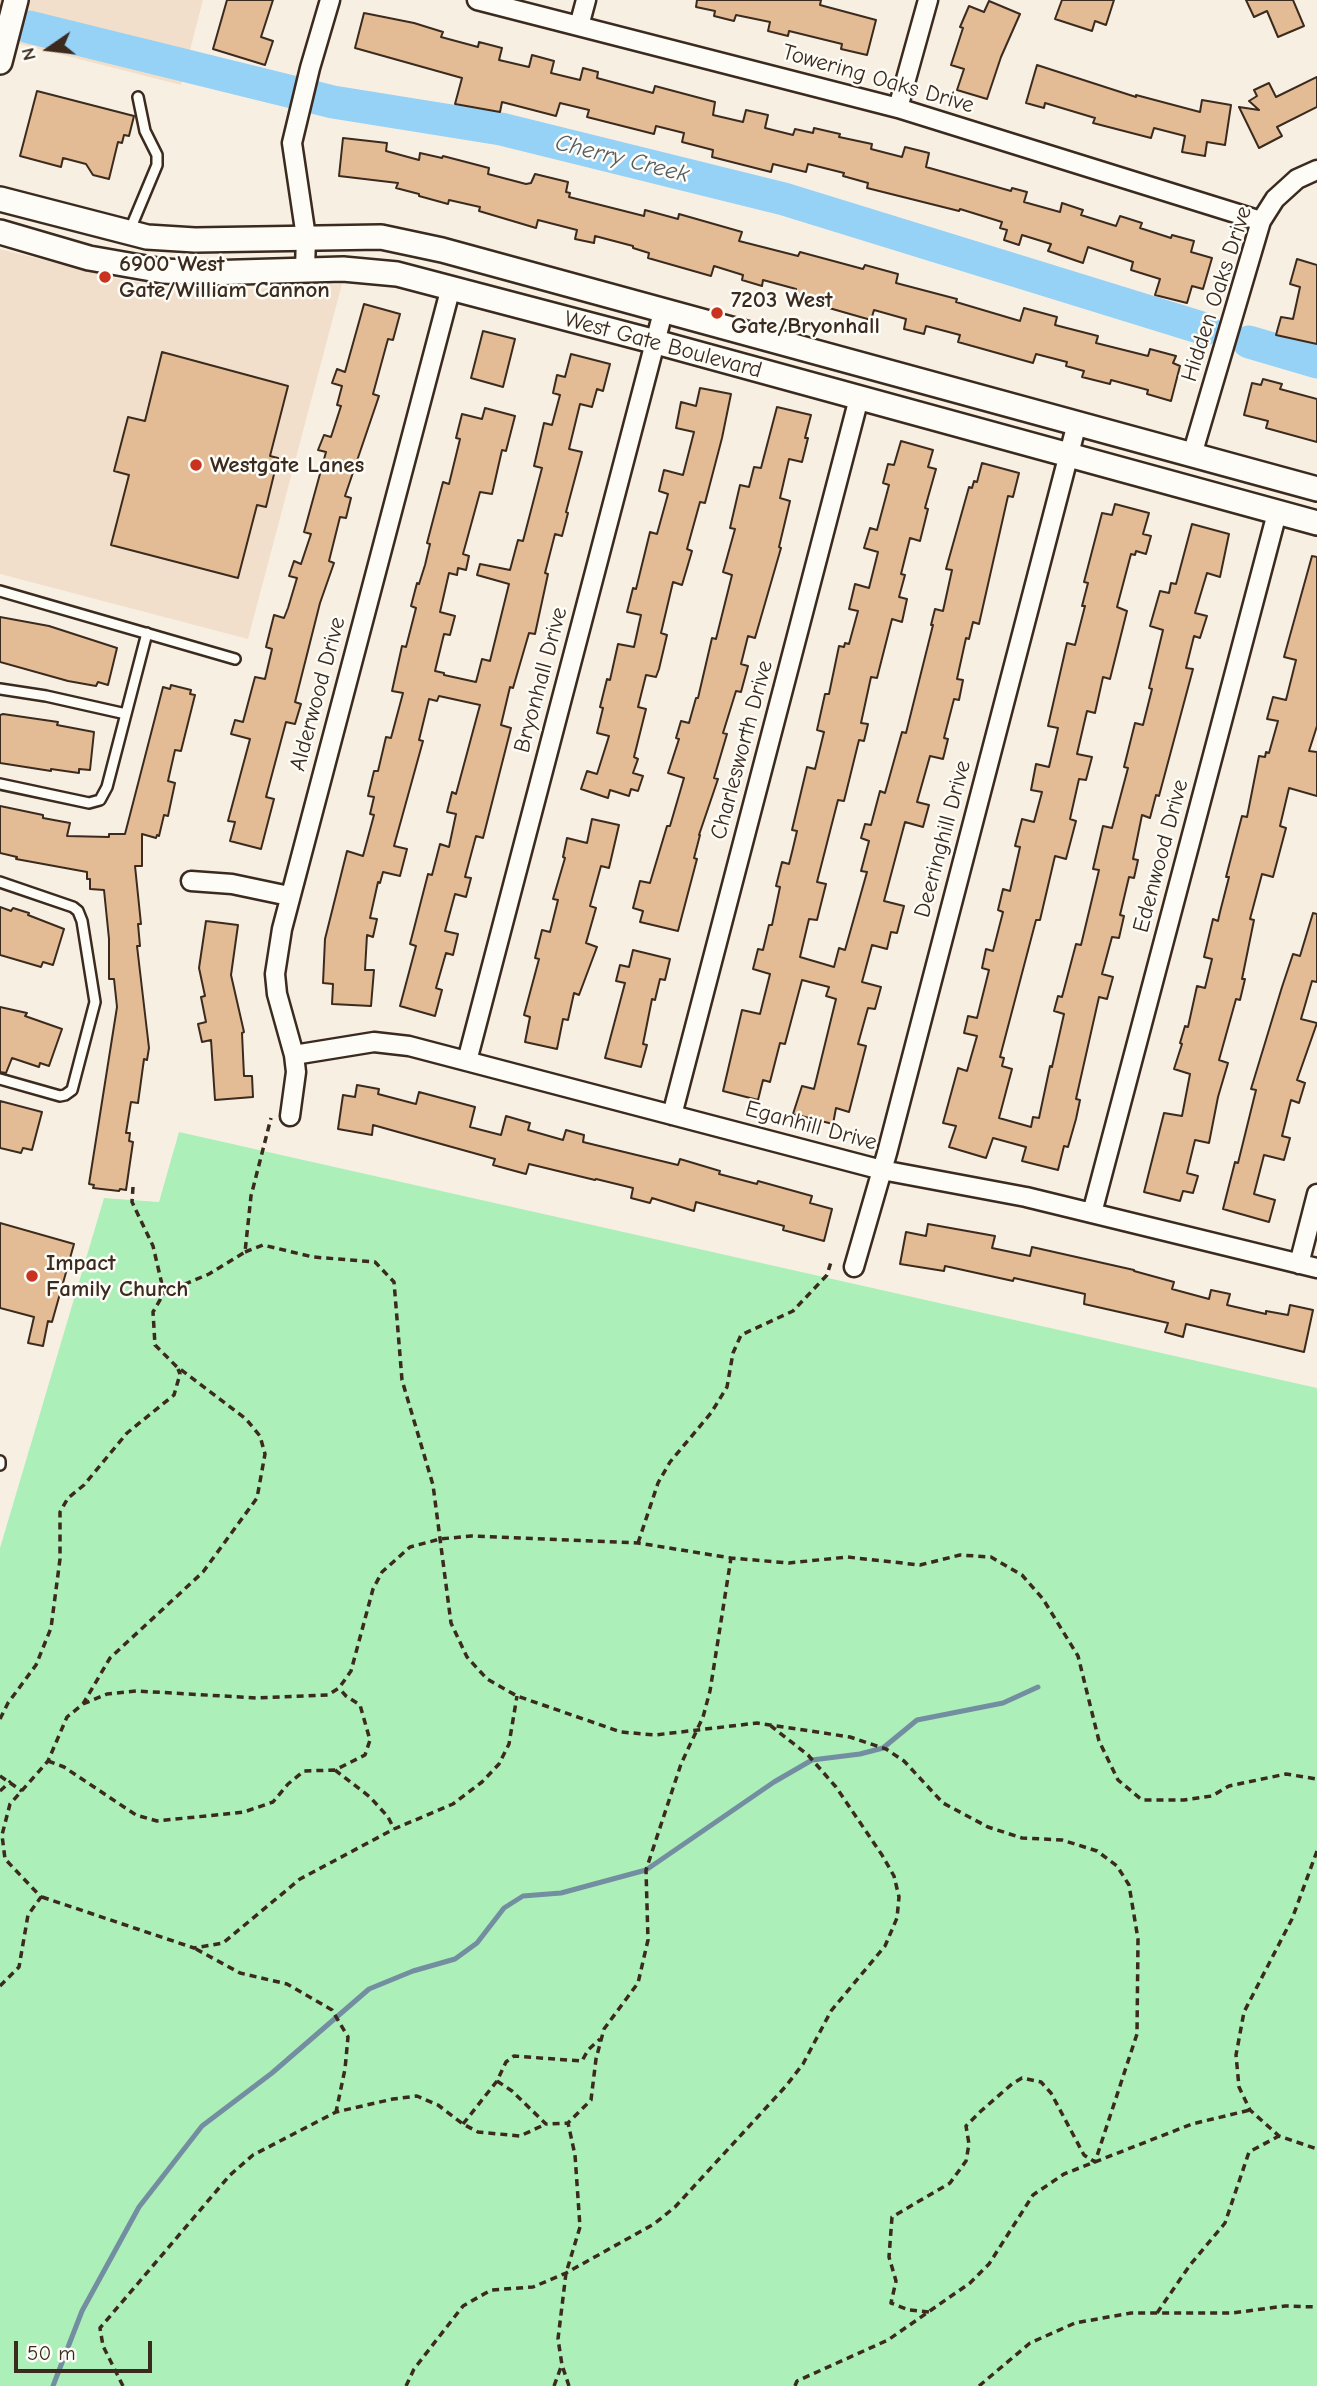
<!DOCTYPE html>
<style>
body{margin:0}
#map{position:relative;width:1317px;height:2386px;overflow:hidden;background:#f8efe3;font-family:"Comic Neue",sans-serif}
canvas{display:block}
.north{position:absolute;left:14px;top:14px;width:70px;height:70px;-webkit-text-stroke:5px #fdfcf7;paint-order:stroke;rotate:256deg;font-size:19px;font-weight:700;line-height:28px;text-align:center;color:#3b2a1e}
.north::after{content:'';display:block;margin:auto;width:24px;height:32px;background:#3b2a1e;clip-path:polygon(50% 0,100% 100%,50% 72%,0 100%)}
.scale{position:absolute;left:14px;top:2341px;width:138px;height:32px;box-sizing:border-box;border:4px solid #3b2a1e;border-top:0;padding-left:9px;font-size:21px;line-height:24px;white-space:nowrap;color:#3b2a1e;-webkit-text-stroke:5px #fdfcf7;paint-order:stroke}
</style>
<div id="map">
<canvas width="1317" height="2386"></canvas>
<div class="north">N</div>
<div class="scale">50 m</div>
</div>
<script>
const ctx = document.querySelector('canvas').getContext('2d');
ctx.lineJoin = 'round';
function fill(path, color) { ctx.fillStyle = color; ctx.fill(path, 'evenodd'); }
const toPath = rows => new Path2D(rows.map(r => 'M' + r).join(''));
function strokePath(path, color, width, dash) { ctx.strokeStyle = color; ctx.lineWidth = width; ctx.lineCap = dash ? 'butt' : 'round'; ctx.setLineDash(dash || []); ctx.stroke(path); }
function write(font, color, halo, rows, align = 'center') {
  ctx.font = font + ' "Comic Neue",sans-serif'; ctx.lineWidth = 5; ctx.setLineDash([]); ctx.textBaseline = 'middle'; ctx.strokeStyle = halo; ctx.fillStyle = color; for (const [text, x, y, turn = 0] of rows) {
    ctx.save(); ctx.translate(x, y); ctx.rotate((+turn || 0) * Math.PI / 180); ctx.textAlign = isNaN(turn) ? turn : align; if (halo) ctx.strokeText(text, 0, 0); ctx.fillText(text, 0, 0); ctx.restore();
  }
}
fill(toPath([
 [0,0,203,0,181,85,0,39],
 [0,249,120,279,177,289,220,291,342,284,248,639,0,574]
]), '#f2dfcb');
fill(toPath([
 [179,1132,1317,1388,1317,2386,0,2386,0,1548,104,1198,159,1202]
]), '#acefb9');
strokePath(toPath([
 [53,2386,82,2311,139,2207,202,2126,272,2073,369,1989,413,1971,455,1959,477,1943,504,1908,523,1896,561,1893,646,1870,774,1782,812,1760,860,1754,883,1748,917,1720,1003,1703,1038,1687]
]), '#728ea0', 5);
strokePath(toPath([
 [29,27,333,102,501,129,784,199,1205,329],
 [1249,342,1317,362]
]), '#96d1f6', 33);
const building = toPath([
 [227,0,273,0,261,37,273,41,265,65,213,49,227,0],
 [697,0,821,0,820,5,876,20,867,55,841,49,842,44,789,31,788,36,768,31,770,22,736,15,734,21,714,16,715,11,696,7,697,0],
 [1062,0,1114,0,1106,25,1095,21,1092,31,1055,19,1062,0],
 [1246,0,1293,0,1304,26,1278,37,1267,11,1254,17,1246,0],
 [989,1,1020,14,1001,57,987,99,957,90,964,69,951,65,963,28,960,27,969,6,984,12,989,1],
 [364,13,414,23,443,32,441,37,478,47,479,42,502,48,499,60,529,67,532,55,554,61,551,73,580,80,583,68,598,72,597,78,653,93,655,86,715,102,713,115,743,122,746,110,768,115,765,128,793,135,795,129,813,133,814,128,840,134,839,137,872,144,871,149,902,157,905,147,929,153,926,167,1011,191,1012,188,1027,192,1024,202,1060,212,1062,203,1083,210,1081,215,1116,226,1120,216,1142,223,1140,228,1171,238,1172,235,1194,241,1191,252,1212,258,1203,289,1192,286,1187,303,1155,295,1160,279,1131,270,1133,262,1088,247,1083,263,1048,251,1051,244,1022,235,1019,245,1004,240,1007,230,1000,228,1002,222,960,209,959,211,867,188,868,183,843,176,844,173,808,164,806,172,773,164,771,172,712,157,713,150,682,142,684,133,656,126,654,134,587,117,589,110,560,103,556,116,502,102,500,112,455,104,462,78,355,48,364,13],
 [1037,65,1136,97,1136,95,1200,112,1202,100,1231,105,1225,145,1207,142,1205,156,1182,152,1185,136,1154,128,1151,138,1093,123,1095,118,1045,103,1044,108,1026,103,1037,65],
 [1317,77,1317,107,1277,127,1282,136,1259,148,1239,107,1259,110,1249,101,1257,96,1254,90,1269,83,1276,97,1317,77],
 [37,91,134,116,129,136,124,135,122,143,118,142,109,179,93,175,86,164,63,158,61,167,20,156,37,91],
 [343,138,387,143,386,151,419,160,420,153,442,158,443,156,489,168,488,174,526,184,531,183,535,174,568,182,566,192,570,193,569,197,644,216,645,210,678,219,679,214,742,232,739,241,798,256,800,252,863,269,865,265,898,274,896,283,957,299,956,302,1020,321,1024,308,1057,317,1055,325,1098,336,1096,343,1148,356,1150,349,1176,356,1173,363,1180,366,1171,401,1147,394,1148,390,1111,380,1110,384,1082,377,1084,371,1066,366,1067,362,1036,354,1033,363,958,342,960,335,926,326,924,334,904,329,906,319,874,310,871,320,815,304,816,301,795,295,796,289,763,280,762,286,742,280,743,275,714,266,711,276,648,258,649,253,633,248,633,246,595,236,594,243,575,239,577,230,538,220,536,228,479,211,480,207,449,200,448,204,419,196,419,194,396,188,398,183,339,176,343,138],
 [1297,259,1317,265,1317,344,1276,335,1281,317,1293,319,1300,287,1290,284,1297,259],
 [364,304,400,314,393,340,388,339,373,394,379,396,345,496,351,498,346,518,340,517,329,561,334,563,320,603,295,702,301,704,295,724,286,722,266,797,274,799,261,849,230,841,235,822,228,821,250,739,231,734,235,720,243,722,255,677,265,679,272,649,266,647,274,615,284,618,288,608,297,578,289,576,294,561,301,564,311,534,304,532,326,452,318,450,324,435,331,437,341,406,337,405,342,386,332,383,337,369,345,372,364,304],
 [483,331,515,339,503,387,471,378,483,331],
 [162,352,288,386,270,456,278,458,266,507,257,505,238,578,111,545,129,475,114,471,128,417,145,421,162,352],
 [571,354,610,364,603,391,597,389,592,407,580,404,569,449,582,452,566,512,568,513,562,536,555,534,545,573,548,574,535,634,529,633,513,688,510,687,501,725,511,728,483,838,476,836,465,877,471,878,466,897,455,894,445,931,458,934,453,955,446,953,436,988,442,990,435,1016,400,1006,416,946,410,944,428,874,432,875,440,844,449,847,456,814,447,812,452,792,456,794,480,705,439,696,437,701,429,699,419,740,423,741,394,846,407,849,400,876,383,872,380,883,378,882,370,918,377,919,373,937,367,935,365,970,374,970,371,1006,332,1004,333,984,323,983,325,939,347,851,363,856,374,815,370,814,374,797,368,796,374,771,378,771,386,737,391,738,403,693,392,691,402,646,406,647,416,608,411,606,417,583,419,584,425,565,430,544,427,543,443,482,449,484,460,439,456,438,462,414,482,419,485,408,515,416,506,451,502,450,492,494,480,492,463,554,469,556,466,570,458,568,457,575,449,573,440,612,455,616,450,635,444,634,435,671,444,673,444,675,476,682,482,659,490,661,509,584,477,575,480,564,510,570,518,540,523,541,542,468,534,466,544,423,552,425,560,395,553,393,557,375,565,377,571,354],
 [1263,379,1282,384,1280,389,1317,399,1317,442,1266,428,1268,421,1244,415,1252,383,1261,385,1263,379],
 [700,388,731,394,722,438,705,503,700,502,687,549,692,551,682,585,673,582,661,633,667,635,659,669,656,677,646,675,638,707,646,709,634,757,638,759,633,773,643,776,638,791,631,789,629,796,610,790,608,798,581,789,587,771,597,774,609,736,597,733,603,708,600,707,607,679,610,680,618,644,634,647,641,615,627,612,633,588,636,589,650,532,657,534,668,494,659,491,664,470,683,475,694,432,676,428,681,402,696,406,700,388],
 [777,407,811,415,805,438,808,438,802,462,789,459,780,498,790,501,779,547,781,548,755,638,748,636,741,664,748,666,741,692,736,691,723,733,727,734,714,778,718,779,699,835,700,835,694,858,697,859,678,931,640,922,643,911,633,908,640,881,650,883,667,826,670,826,684,778,668,773,679,739,676,738,681,721,689,723,696,698,698,698,712,638,716,639,732,575,723,572,735,529,730,528,740,485,749,487,754,467,761,468,777,407],
 [901,441,933,450,928,467,936,469,925,508,928,509,920,541,910,538,901,574,905,575,899,597,907,599,902,622,892,619,877,678,871,677,861,723,868,724,864,741,859,740,844,801,838,800,817,882,826,884,817,920,809,919,800,957,834,967,839,948,845,950,867,872,861,871,869,841,861,838,865,824,871,825,880,791,885,793,902,732,906,733,933,625,931,625,935,609,943,611,952,570,946,569,969,487,972,488,974,481,977,482,982,463,1019,473,1013,497,1008,496,979,624,973,622,969,639,966,638,957,679,963,680,959,700,954,699,944,738,948,739,943,759,930,756,917,802,929,805,923,827,905,822,884,901,904,906,897,933,891,932,887,949,872,945,862,982,881,987,875,1009,868,1008,858,1044,866,1046,849,1112,836,1108,833,1124,793,1114,802,1086,814,1089,836,999,826,996,829,987,802,980,785,1044,780,1043,770,1082,763,1080,758,1100,723,1091,742,1010,760,1014,770,974,753,969,758,949,763,950,769,925,772,925,780,887,776,886,782,862,789,864,793,848,797,831,792,830,807,767,815,769,824,732,817,730,825,694,829,694,839,646,844,647,845,643,849,644,858,611,849,609,855,584,869,588,878,552,864,548,870,528,877,530,889,485,883,483,888,464,894,465,901,441],
 [1115,504,1149,513,1143,534,1151,536,1146,554,1136,551,1135,555,1131,554,1117,607,1127,611,1110,679,1103,677,1095,713,1087,711,1077,754,1092,757,1086,780,1079,779,1070,819,1076,821,1066,859,1055,856,1040,920,1036,920,1000,1057,1004,1058,1002,1066,1012,1069,999,1118,1031,1127,1033,1117,1039,1118,1050,1066,1052,1067,1064,1014,1054,1011,1058,996,1062,997,1076,944,1081,945,1099,870,1093,869,1103,826,1112,828,1128,768,1124,767,1135,723,1143,725,1152,689,1149,688,1163,630,1150,626,1160,591,1169,593,1171,583,1176,584,1192,524,1229,534,1220,577,1207,573,1195,613,1207,616,1200,638,1194,636,1186,668,1193,669,1159,796,1156,795,1150,818,1142,815,1133,859,1138,860,1134,878,1129,877,1120,915,1124,916,1119,938,1112,937,1102,974,1113,977,1107,999,1099,997,1076,1099,1080,1100,1076,1119,1068,1147,1064,1146,1058,1170,1022,1161,1026,1147,993,1138,986,1158,949,1147,956,1126,943,1123,958,1068,967,1071,977,1036,964,1033,968,1016,977,1018,989,970,982,968,986,949,993,951,1003,912,998,910,1003,889,1010,891,1020,847,1015,846,1022,819,1034,822,1042,792,1031,790,1036,764,1049,767,1058,728,1048,726,1067,643,1075,645,1085,606,1082,606,1088,583,1084,582,1102,513,1112,515,1115,504],
 [1312,556,1317,557,1317,726,1309,751,1317,752,1317,796,1289,788,1280,826,1286,828,1273,877,1262,874,1250,919,1254,920,1242,979,1245,979,1240,1000,1236,999,1219,1060,1228,1063,1218,1097,1209,1143,1195,1140,1187,1173,1198,1176,1193,1193,1183,1191,1180,1201,1144,1192,1164,1113,1182,1116,1190,1074,1174,1069,1182,1044,1180,1043,1185,1026,1188,1027,1197,986,1205,988,1212,959,1204,957,1213,919,1218,921,1220,912,1229,877,1226,877,1242,816,1247,817,1259,756,1265,757,1266,752,1269,753,1278,721,1267,719,1273,697,1286,700,1296,660,1284,657,1312,556],
 [0,617,49,626,117,648,108,685,98,682,96,686,68,681,0,662,0,617],
 [171,685,191,690,190,694,195,695,181,751,175,750,168,781,175,783,168,816,164,815,159,836,157,835,156,838,142,834,142,866,135,866,141,924,138,924,140,946,137,946,149,1048,147,1060,144,1059,138,1103,131,1102,126,1133,130,1133,129,1141,133,1142,126,1190,120,1189,119,1191,93,1188,94,1185,89,1184,117,1007,114,979,109,979,109,939,104,890,90,889,90,879,87,879,87,872,16,859,17,857,0,853,0,806,43,815,43,818,70,823,67,836,109,837,109,834,125,834,163,687,170,689,171,685],
 [3,714,58,722,57,725,94,732,90,770,79,769,79,773,51,769,51,771,0,763,0,715,3,714],
 [592,819,619,825,609,868,601,866,590,906,596,908,586,943,597,947,579,995,574,993,568,1020,563,1019,557,1049,525,1042,530,1017,524,1015,539,959,535,958,542,930,550,932,558,900,553,899,565,858,563,857,567,838,587,843,592,819],
 [0,907,11,911,13,908,29,913,28,915,64,929,53,965,43,962,41,967,0,955,0,907],
 [1313,913,1317,914,1317,982,1312,981,1301,1019,1317,1023,1297,1080,1305,1083,1299,1103,1291,1100,1282,1136,1290,1138,1284,1160,1264,1155,1254,1194,1275,1200,1269,1222,1223,1209,1235,1162,1238,1163,1256,1090,1251,1089,1282,987,1293,954,1300,956,1313,913],
 [206,921,238,925,231,975,244,1032,242,1033,244,1076,252,1076,253,1097,215,1100,211,1040,202,1042,198,1024,206,1022,201,997,205,996,199,968,206,921],
 [633,950,670,959,665,980,660,979,655,1000,652,999,643,1044,647,1045,641,1067,605,1058,625,983,616,981,620,965,629,967,633,950],
 [0,1007,27,1013,25,1016,62,1029,49,1066,40,1063,39,1067,12,1058,6,1073,0,1072,0,1007],
 [357,1085,379,1089,378,1094,416,1104,419,1092,475,1107,470,1127,501,1135,506,1116,530,1123,528,1130,563,1140,566,1130,584,1135,583,1142,678,1165,680,1159,720,1171,719,1174,757,1184,758,1181,812,1196,810,1203,832,1209,824,1241,783,1230,784,1226,696,1202,694,1211,652,1198,650,1203,631,1198,633,1188,596,1179,595,1180,529,1164,526,1174,493,1165,495,1159,373,1125,372,1135,338,1129,343,1095,355,1097,357,1085],
 [0,1101,42,1112,32,1150,23,1148,21,1153,0,1148,0,1101],
 [0,1223,74,1244,52,1322,48,1321,43,1346,28,1343,34,1317,0,1308,0,1223],
 [928,1224,995,1236,992,1248,1030,1256,1032,1247,1134,1270,1134,1271,1174,1282,1172,1289,1209,1299,1211,1290,1230,1294,1227,1305,1266,1314,1266,1311,1288,1315,1290,1305,1313,1310,1304,1352,1186,1324,1183,1337,1165,1332,1168,1323,1084,1304,1085,1294,1014,1278,1013,1281,945,1266,944,1271,900,1264,906,1232,926,1236,928,1224]
]);
fill(building, '#e3bb94');
strokePath(building, '#3b2a1e', 2);
const lane = toPath([
 [129,232,157,165,157,155,145,131,138,97],
 [0,591,235,659],
 [0,689,46,696,126,714],
 [0,784,89,803,100,800,107,787,147,633],
 [0,882,73,907,78,911,82,921,95,1002,72,1090,65,1095,60,1096,0,1079],
 [0,1461,0,1465]
]);
const street = toPath([
 [477,0,898,108,1261,221],
 [579,26,586,0],
 [898,108,928,0],
 [305,269,306,237,292,143,310,68,330,0],
 [1192,455,1261,221,1275,199,1297,179,1317,170],
 [191,881,232,884,289,896],
 [294,1055,374,1042,409,1046,882,1170,1026,1197,1317,1268],
 [467,1061,663,312],
 [672,1115,859,398],
 [290,1116,296,1072,294,1055,277,994,275,974,282,929,451,287],
 [1092,1213,1277,513],
 [1299,1264,1317,1194],
 [854,1267,887,1153,1077,423]
]);
const secondary = toPath([
 [0,62,16,0],
 [0,199,147,237,195,240,381,237,442,250,1317,489],
 [0,232,89,258,163,271,206,273,343,269,397,274,656,342,1317,523]
]);
strokePath(lane, '#3b2a1e', 14);
strokePath(street, '#3b2a1e', 23);
strokePath(secondary, '#3b2a1e', 28);
strokePath(toPath([
 [133,1187,132,1202,153,1246,164,1293],
 [245,1252,263,1245,313,1257,375,1262,394,1282,402,1380,433,1485,451,1623,467,1657,487,1679,517,1696,621,1732,655,1735,757,1723,850,1737,886,1749,904,1761,943,1803,988,1827,1022,1838,1062,1840,1097,1851,1117,1866,1129,1885,1138,1939,1137,2034,1095,2162,1084,2155,1051,2093,1041,2082,1022,2078,1012,2084,981,2111,966,2126,969,2144,966,2161,950,2183,892,2217,889,2257,896,2281,891,2303,909,2310,929,2312],
 [638,1543,658,1483,670,1462,711,1413,727,1387,733,1353,741,1335,793,1311,827,1275,831,1262],
 [83,1704,107,1694,137,1691,257,1698,328,1695,339,1688,351,1671,373,1589,382,1572,410,1547,440,1539,471,1536,638,1543,731,1558,789,1563,847,1557,920,1565,960,1555,991,1557,1022,1575,1043,1599,1078,1656,1099,1741,1118,1780,1142,1800,1184,1800,1212,1796,1229,1786,1286,1774,1317,1779],
 [0,1719,8,1703,36,1665,51,1628,60,1559,60,1512,68,1498,84,1485,127,1433,174,1395,180,1374,178,1369],
 [48,1761,64,1767,136,1815,157,1821,244,1812,273,1802,288,1784,304,1771,335,1770,365,1755,370,1740,360,1705,346,1696,339,1688],
 [335,1770,370,1797,388,1817,394,1829],
 [0,1776,22,1791],
 [0,1791,11,1781],
 [1317,1851,1292,1919,1244,2012,1236,2055,1239,2087,1250,2110,1279,2136,1317,2149],
 [42,1897,194,1948,223,1943,300,1879,394,1829,453,1804,482,1782,499,1764,509,1744,517,1696],
 [196,1949,240,1973,287,1984,332,2010,348,2037,345,2069,336,2112],
 [0,1986,19,1967,28,1915,41,1897,5,1859,2,1835,10,1804,48,1761,67,1717,83,1704,110,1658,203,1572,257,1498,265,1454,260,1436,246,1419,176,1366,155,1345,153,1312,164,1293,209,1274,245,1252,251,1196,271,1118],
 [497,2081,512,2091,546,2124,568,2123],
 [463,2124,497,2081,506,2062,514,2056,582,2061,588,2050,600,2039],
 [1157,2313,1190,2265,1225,2223,1249,2152,1279,2136],
 [123,2386,103,2346,100,2328,230,2175,253,2155,336,2112,393,2099,417,2096,438,2105,463,2124,478,2132,520,2136,546,2124],
 [406,2386,414,2369,463,2306,491,2290,533,2287,566,2273,654,2224,675,2207,786,2086,803,2064,831,2011,885,1946,897,1918,899,1897,894,1876,882,1855,836,1787,808,1755,771,1726],
 [554,2386,561,2367],
 [569,2386,562,2365,558,2339,566,2273,580,2227,575,2155,568,2123,591,2100,596,2059,604,2029,638,1983,648,1940,646,1870,681,1764,703,1717,710,1691,731,1558],
 [795,2386,797,2381,888,2340,970,2283,989,2264,1033,2195,1064,2174,1192,2124,1250,2110],
 [979,2386,1030,2343,1075,2323,1131,2313,1232,2313,1285,2306,1317,2307]
]), '#3b2a1e', 3.5, [7, 5]);
strokePath(lane, '#fdfcf7', 9);
strokePath(street, '#fdfcf7', 18);
strokePath(secondary, '#fdfcf7', 23);
for (const [x, y, r, color] of [
 [105,277,7,"#c8321e"],
 [717,313,7,"#c8321e"],
 [196,465,7,"#c8321e"],
 [32,1276,7,"#c8321e"]
]) { const dot = new Path2D(); dot.arc(x, y, r, 0, 2 * Math.PI); ctx.fillStyle = color; ctx.fill(dot); strokePath(dot, '#fdfcf7', 2.5); }
write('23px', '#3b2a1e', '#fdfcf7', [
 ["Towering Oaks Drive",878,79,16],
 ["Hidden Oaks Drive",1217,294,-72],
 ["West Gate Boulevard",663,345,15],
 ["Bryonhall Drive",541,680,-75],
 ["Alderwood Drive",318,694,-75],
 ["Charlesworth Drive",742,750,-75],
 ["Deeringhill Drive",943,839,-75],
 ["Edenwood Drive",1161,856,-75],
 ["Eganhill Drive",811,1126,15]
]);
write('bold 23px', '#3b2a1e', '#fdfcf7', [
 ["6900 West",119,264],
 ["Gate/William Cannon",119,290],
 ["7203 West",731,300],
 ["Gate/Bryonhall",731,326],
 ["Westgate Lanes",210,465],
 ["Impact",46,1263],
 ["Family Church",46,1289]
], 'left');
write('italic 24px', '#565c5f', '#fdfcf7', [
 ["Cherry Creek",622,159,14]
]);
</script>
